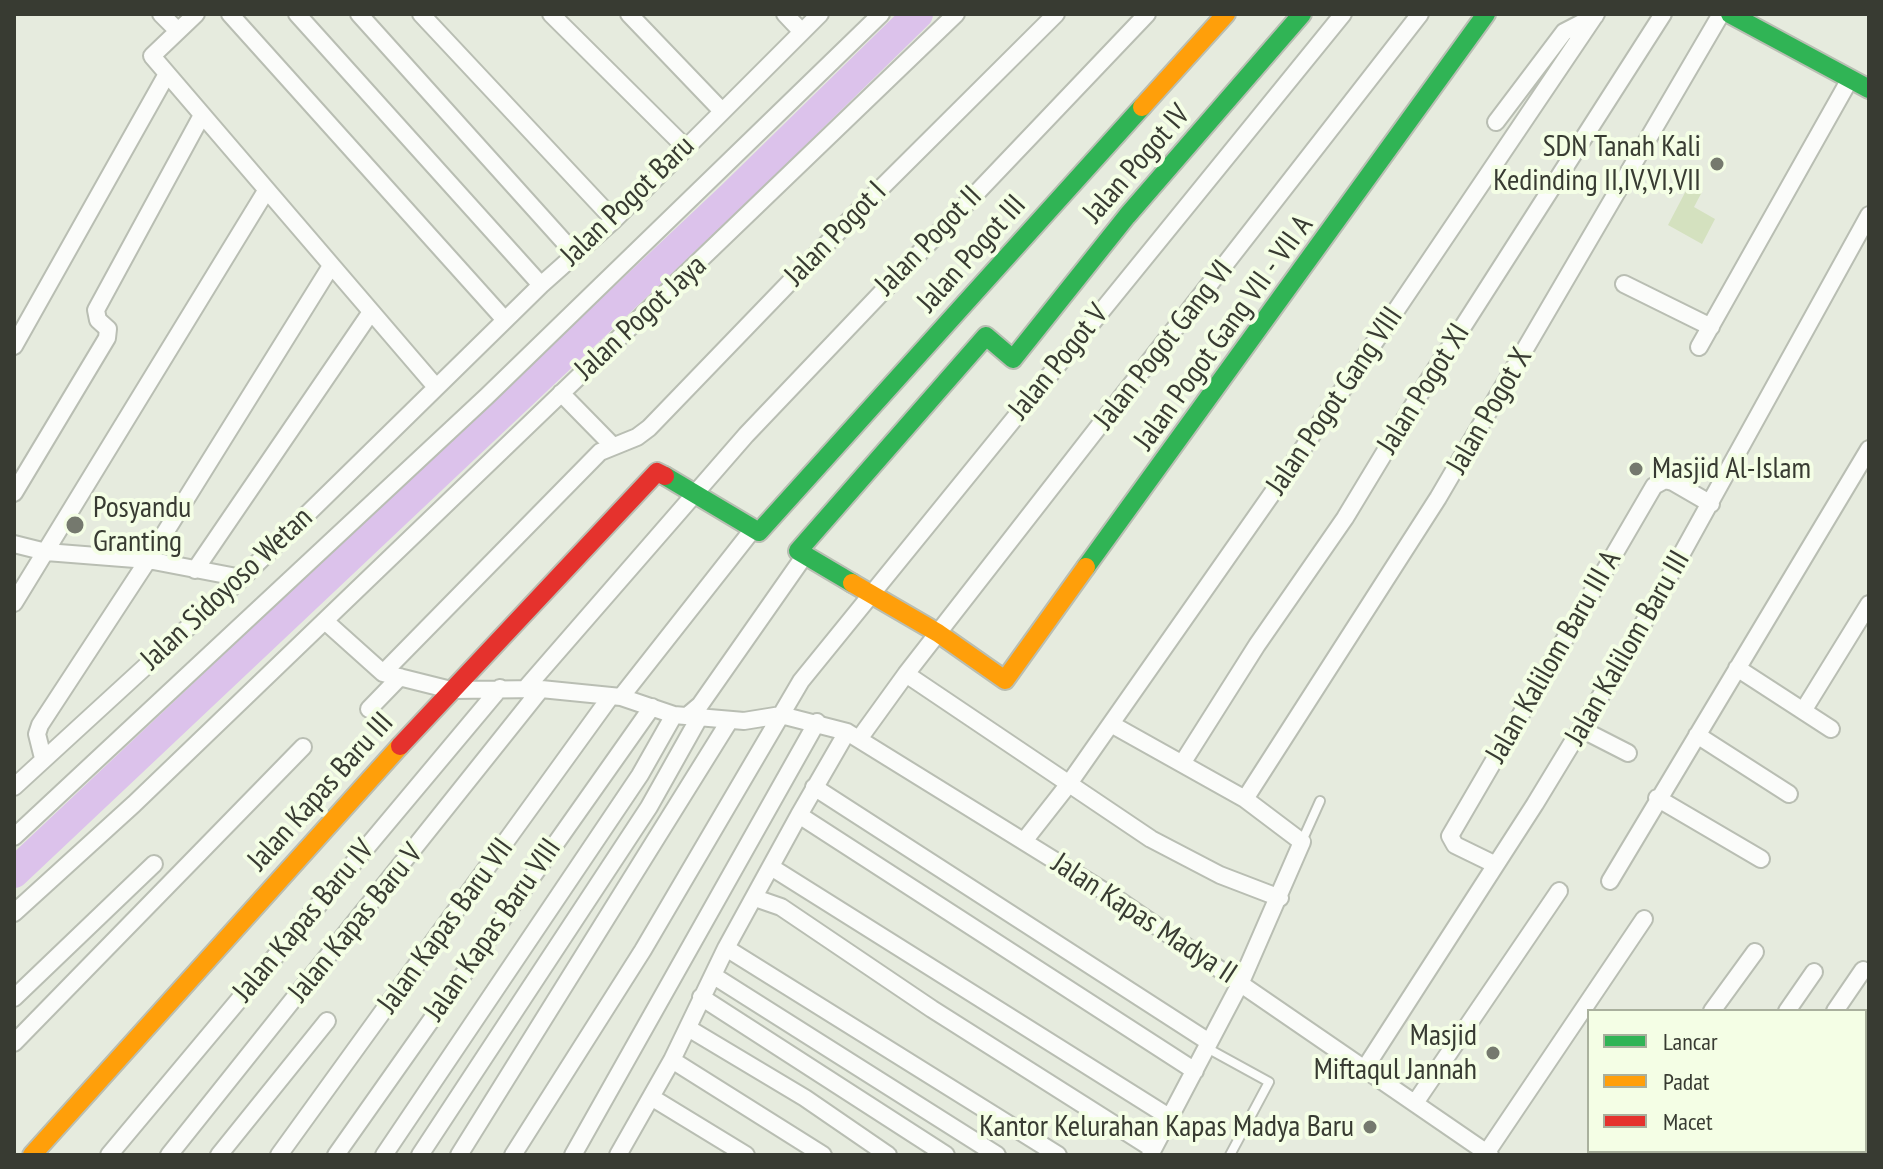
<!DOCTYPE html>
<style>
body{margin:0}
#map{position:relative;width:1883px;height:1169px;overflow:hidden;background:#e6ebde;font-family:"PT Sans Narrow",sans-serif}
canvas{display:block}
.frame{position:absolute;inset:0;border:16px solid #383b32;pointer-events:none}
.legend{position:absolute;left:1587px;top:1009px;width:280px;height:144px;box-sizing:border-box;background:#f4fee5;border:2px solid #a9b09d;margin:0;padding:10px 14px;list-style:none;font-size:24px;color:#383b32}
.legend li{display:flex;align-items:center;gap:16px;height:40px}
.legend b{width:40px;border:2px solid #a9b09d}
</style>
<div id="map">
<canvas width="1883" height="1169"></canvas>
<div class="frame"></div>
<ul class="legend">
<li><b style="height:10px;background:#30b455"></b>Lancar</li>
<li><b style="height:10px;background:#ff9f0a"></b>Padat</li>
<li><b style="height:10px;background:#e5322d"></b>Macet</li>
</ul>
</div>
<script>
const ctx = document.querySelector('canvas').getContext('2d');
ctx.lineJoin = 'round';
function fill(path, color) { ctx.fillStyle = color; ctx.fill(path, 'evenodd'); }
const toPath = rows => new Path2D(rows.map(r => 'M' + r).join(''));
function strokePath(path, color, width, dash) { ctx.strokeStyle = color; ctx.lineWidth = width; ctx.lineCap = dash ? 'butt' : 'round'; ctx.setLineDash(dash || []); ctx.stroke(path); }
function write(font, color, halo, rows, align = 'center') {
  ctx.font = font + ' "PT Sans Narrow",sans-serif'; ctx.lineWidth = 8; ctx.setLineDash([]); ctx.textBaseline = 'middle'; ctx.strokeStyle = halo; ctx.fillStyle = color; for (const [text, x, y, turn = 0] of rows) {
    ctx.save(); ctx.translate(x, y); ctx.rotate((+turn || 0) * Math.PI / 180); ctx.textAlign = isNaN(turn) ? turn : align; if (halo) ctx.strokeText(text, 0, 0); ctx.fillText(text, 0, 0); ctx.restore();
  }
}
fill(toPath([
 [1690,183,1703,190,1694,207,1715,219,1702,244,1668,225]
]), '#d4e1bf');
strokePath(toPath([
 [14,873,733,195,918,14]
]), '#dcc2eb', 30);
const lane = toPath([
 [1302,841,1320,801],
 [1207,1048,1269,1082,1230,1155]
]);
const street = toPath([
 [161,14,178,31],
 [196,14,152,56,436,387],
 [230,14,505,320],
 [297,14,541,285],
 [359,14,575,254],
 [421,14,614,220],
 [551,14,684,146],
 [629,14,721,110],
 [785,14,802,32],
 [1496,122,1564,32,1595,16],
 [1624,284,1711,327],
 [14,346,167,74],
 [1699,347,1850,79],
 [561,393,611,444],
 [14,493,107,338,108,329,98,320,96,310,201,117],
 [14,544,46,552,148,560,242,578],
 [195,570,371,312],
 [14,603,266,191],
 [325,621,383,673,451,690,541,689,621,697,674,715,744,721,781,715,847,732,1120,901,1490,1155],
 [1737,668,1831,729],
 [383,673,600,452,637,437,649,428,868,201,1056,14],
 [906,674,1420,14],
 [525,689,746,435,1147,14],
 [621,697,754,528],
 [369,709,400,677],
 [1803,711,1869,604],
 [687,716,700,705,805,555],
 [1111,724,1245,799,1302,842,1241,982,1150,1155],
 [1581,729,1628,753],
 [1697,735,1789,794],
 [859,739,906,674,1151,839,1220,875,1280,898],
 [43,758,37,734,40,725,148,560,331,266],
 [1183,762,1257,645,1345,518,1423,389,1663,14],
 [14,787,242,578,541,285,614,220,820,14],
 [814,787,1209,1042],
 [1657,798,1761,859],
 [1245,799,1438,498,1721,14],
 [799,815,1195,1071],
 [14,837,487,396,881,14],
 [1024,841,1068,785,1283,478,1596,14],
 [1494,864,1455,845,1450,836,1654,486,1665,480,1673,482,1711,504],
 [771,867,1169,1117],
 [1610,881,1869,449],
 [755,898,781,907,932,1009,1153,1149],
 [14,913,134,804,956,14],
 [726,948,1058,1155],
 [714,976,997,1155],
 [701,997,946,1155],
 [14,998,154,864],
 [1712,1011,1755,952],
 [1787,1011,1814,972],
 [1835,1011,1863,970],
 [688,1028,805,1098,888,1155],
 [14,1043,303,747],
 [672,1060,823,1155],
 [1365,1068,1535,804,1628,651,1869,215],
 [1865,1085,1869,1079],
 [651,1097,746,1155],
 [1415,1103,1559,891],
 [109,1155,500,688],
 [169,1155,541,689],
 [219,1155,327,1021],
 [279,1155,611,696],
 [336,1155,652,707],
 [384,1155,640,775,674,715],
 [420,1155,649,807,699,718],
 [459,1155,730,720],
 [513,1155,643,950,801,681,1343,14],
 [573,1155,817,722],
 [618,1155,672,1060,726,948,799,815,847,732],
 [1485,1155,1644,919],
 [1606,1155,1609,1151],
 [1688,1155,1690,1151],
 [1813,1155,1816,1151]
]);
const fast = toPath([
 [1730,14,1869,89],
 [665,476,759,532,1142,107],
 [1086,567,1486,14],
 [852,583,798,551,986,336,1013,359,1127,216,1302,14]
]);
const slow = toPath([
 [1142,107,1226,14],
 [852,583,938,633,1005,680,1086,567],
 [32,1155,400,746]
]);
const jam = toPath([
 [400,746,657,472,665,476]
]);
strokePath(lane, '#b9beb3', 12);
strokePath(street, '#b9beb3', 20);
strokePath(fast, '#b9beb3', 22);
strokePath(slow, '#b9beb3', 22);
strokePath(jam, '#b9beb3', 22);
strokePath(lane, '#fbfcfa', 8);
strokePath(street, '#fbfcfa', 16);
strokePath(fast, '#30b455', 18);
strokePath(slow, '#ff9f0a', 18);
strokePath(jam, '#e5322d', 18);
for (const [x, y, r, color] of [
 [1717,164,8,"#75796e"],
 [1636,469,8,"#75796e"],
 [75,525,10,"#75796e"],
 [1493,1053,8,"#75796e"],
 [1370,1127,8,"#75796e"]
]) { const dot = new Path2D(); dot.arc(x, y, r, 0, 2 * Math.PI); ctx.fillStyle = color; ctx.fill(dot); strokePath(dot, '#f4fee5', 3); }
write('30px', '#383b32', '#f4fee5', [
 ["SDN Tanah Kali",1701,147],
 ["Kedinding II,IV,VI,VII",1701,181],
 ["Masjid Al-Islam",1652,469,"left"],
 ["Posyandu",93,508,"left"],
 ["Granting",93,542,"left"],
 ["Masjid",1477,1036],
 ["Miftaqul Jannah",1477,1070],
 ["Kantor Kelurahan Kapas Madya Baru",1354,1127]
], 'right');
write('30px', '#383b32', '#f4fee5', [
 ["Jalan Pogot IV",1137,164,-49],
 ["Jalan Pogot Baru",628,201,-44],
 ["Jalan Pogot I",836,234,-46],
 ["Jalan Pogot II",929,241,-46],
 ["Jalan Pogot III",972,254,-48],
 ["Jalan Pogot Jaya",641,318,-43],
 ["Jalan Pogot Gang VII - VII A",1224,333,-54],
 ["Jalan Pogot Gang VI",1164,345,-52],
 ["Jalan Pogot V",1059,362,-51],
 ["Jalan Pogot XI",1424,389,-58],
 ["Jalan Pogot Gang VIII",1335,401,-56],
 ["Jalan Pogot X",1490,411,-60],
 ["Jalan Sidoyoso Wetan",227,589,-43],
 ["Jalan Kalilom Baru III",1628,648,-60],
 ["Jalan Kalilom Baru III A",1554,657,-60],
 ["Jalan Kapas Baru III",321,792,-48],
 ["Jalan Kapas Madya II",1144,919,33],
 ["Jalan Kapas Baru IV",304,921,-50],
 ["Jalan Kapas Baru V",356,923,-51],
 ["Jalan Kapas Baru VII",446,926,-54],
 ["Jalan Kapas Baru VIII",493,930,-55]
]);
</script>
